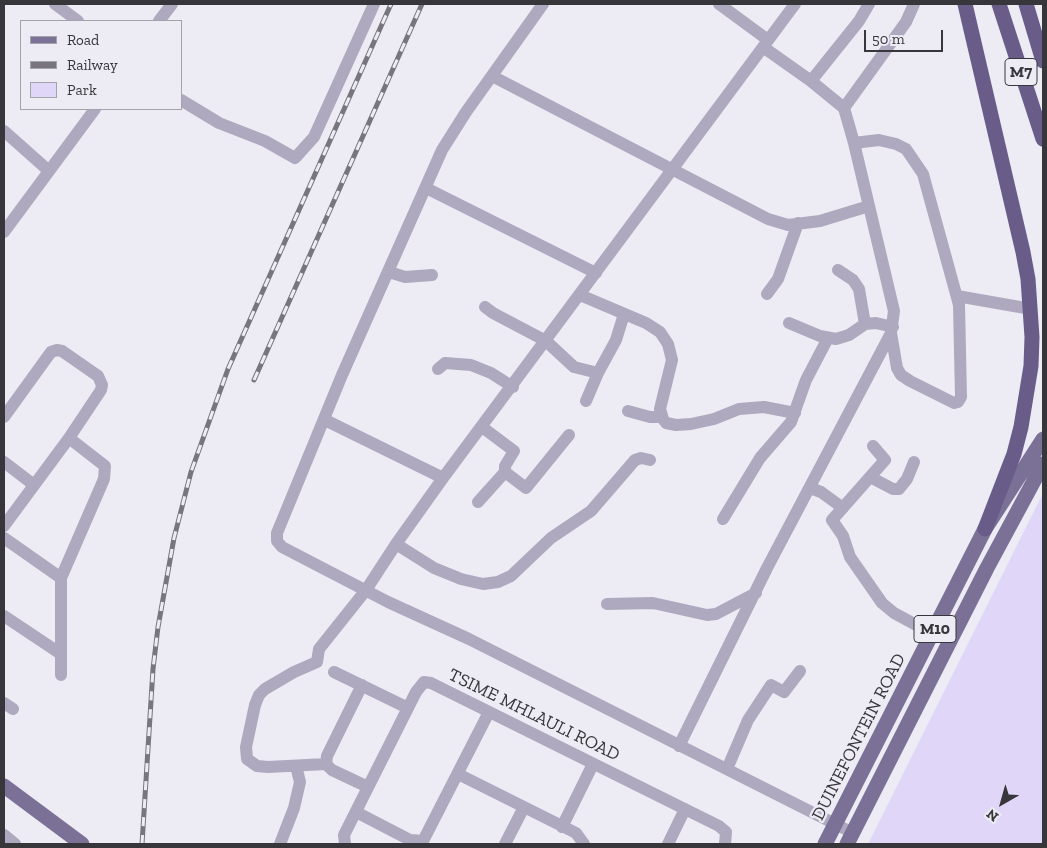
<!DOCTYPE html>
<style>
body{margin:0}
#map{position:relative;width:1047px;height:848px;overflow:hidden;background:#edebf4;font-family:"Zilla Slab",serif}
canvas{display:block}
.frame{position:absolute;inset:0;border:5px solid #37363a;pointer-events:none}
.legend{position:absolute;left:20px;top:20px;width:162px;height:90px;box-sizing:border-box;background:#edebf4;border:1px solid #a4a3aa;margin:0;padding:6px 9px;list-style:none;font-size:15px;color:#37363a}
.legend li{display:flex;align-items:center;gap:10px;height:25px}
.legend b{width:25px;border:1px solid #a4a3aa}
.north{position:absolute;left:977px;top:778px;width:50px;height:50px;-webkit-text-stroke:4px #edebf4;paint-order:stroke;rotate:218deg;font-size:14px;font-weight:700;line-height:20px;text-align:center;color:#37363a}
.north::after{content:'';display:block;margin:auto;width:18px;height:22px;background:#37363a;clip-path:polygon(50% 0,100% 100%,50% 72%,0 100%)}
.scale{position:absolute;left:864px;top:30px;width:79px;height:22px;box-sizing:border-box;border:2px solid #37363a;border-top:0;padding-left:6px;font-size:15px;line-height:18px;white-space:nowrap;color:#37363a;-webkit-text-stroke:4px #edebf4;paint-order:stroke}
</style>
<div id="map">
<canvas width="1047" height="848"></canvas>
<div class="frame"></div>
<ul class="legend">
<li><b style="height:6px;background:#7b7197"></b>Road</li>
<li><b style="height:6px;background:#78767c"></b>Railway</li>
<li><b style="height:14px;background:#e0d7f8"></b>Park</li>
</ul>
<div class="north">N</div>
<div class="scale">50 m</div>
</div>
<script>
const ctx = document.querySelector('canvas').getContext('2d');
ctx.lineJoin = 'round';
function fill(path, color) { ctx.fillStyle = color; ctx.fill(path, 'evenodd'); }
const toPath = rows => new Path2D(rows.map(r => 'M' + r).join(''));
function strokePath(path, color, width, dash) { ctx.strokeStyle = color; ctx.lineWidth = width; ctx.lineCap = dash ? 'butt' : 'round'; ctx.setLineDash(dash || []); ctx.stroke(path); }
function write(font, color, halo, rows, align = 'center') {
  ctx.font = font + ' "Zilla Slab",serif'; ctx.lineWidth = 4.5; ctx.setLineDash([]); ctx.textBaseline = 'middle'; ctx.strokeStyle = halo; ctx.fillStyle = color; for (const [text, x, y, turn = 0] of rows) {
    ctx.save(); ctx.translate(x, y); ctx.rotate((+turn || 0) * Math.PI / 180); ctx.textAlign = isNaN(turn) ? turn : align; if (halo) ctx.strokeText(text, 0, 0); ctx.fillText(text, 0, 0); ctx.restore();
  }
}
fill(toPath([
 [1043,493,1043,844,868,844]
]), '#e0d7f8');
strokePath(toPath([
 [55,4,78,21],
 [543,4,466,112,442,150,342,375,277,533,277,541,282,547,388,602,469,639,853,833],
 [719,4,768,40],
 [159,21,172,4],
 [763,47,811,81,844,108,854,143,894,311,891,333,897,368,901,375,910,381,954,403,958,402,961,397,959,305,923,174,906,149,896,144,879,140,854,143],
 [492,76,768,219,788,225,820,221,869,206],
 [811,81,859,21,869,4],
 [181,100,219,123,265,141,295,158,314,137,374,4],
 [844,108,906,22,914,4],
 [4,131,49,171],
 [426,188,596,273],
 [4,232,95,109],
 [838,270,853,280,859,289,865,324],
 [389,272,405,277,432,275],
 [767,294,778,279,798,223],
 [580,295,646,323,660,332,668,344,672,360,660,409,663,419,666,423,676,425,691,424,714,419,739,409,764,407,795,413],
 [957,296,1031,309],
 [485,307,493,313,546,341,574,367,598,373,586,401],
 [789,323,820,336,836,339,849,335,865,324,876,323,893,327],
 [438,369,445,363,471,365,491,373,513,387],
 [598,373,616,340,624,314],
 [628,411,650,417,662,417],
 [4,417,51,352,57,350,62,351,98,376,102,385,101,390,69,438],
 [325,420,443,478],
 [873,446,885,460,832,520,843,536,850,557,882,603,894,613,933,634],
 [4,462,34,485],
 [505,472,526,488,569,435],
 [870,477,893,489,899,489,907,479,914,462],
 [810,488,821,492,843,508],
 [478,502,505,472,505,466,514,451,482,427],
 [723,519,760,458,791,422,806,380,828,338],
 [4,526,69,438,105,466,104,479,61,578,61,675],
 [4,538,61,578],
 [396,544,434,568,461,579,483,584,498,582,511,576,551,538,591,511,635,460,641,458,650,460],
 [607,604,653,603,707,615,716,614,756,593],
 [4,616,61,654],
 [334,672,408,708],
 [362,685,327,756,326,764,332,770,368,787],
 [4,703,13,709],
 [679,746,767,568,891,333],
 [326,764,268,767,257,766,247,759,246,747,255,705,259,695,265,689,294,672,317,662,319,649,366,590,396,544,443,478,795,4],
 [727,769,748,720,771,685,784,692,800,671],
 [458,774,576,833,584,844],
 [356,812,410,840,423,841,489,712],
 [562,827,593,764],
 [4,835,15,844],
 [280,844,294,808,300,782,296,766],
 [345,844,344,835,416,692,424,682,431,683,719,826,726,832,725,844],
 [505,844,524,807],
 [668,844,685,809]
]), '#afa9bf', 12);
strokePath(toPath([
 [4,786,82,844],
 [825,844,985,529,1043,439],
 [847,844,987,568,1043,464]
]), '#7b7197', 15);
strokePath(toPath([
 [965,4,1023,252,1028,279,1032,337,1031,366,1021,427,1014,454,985,529],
 [999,4,1043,139],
 [1026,4,1043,61]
]), '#695c89', 15);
const rail = toPath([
 [254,380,422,4],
 [142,844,153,669,158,627,174,538,191,472,228,369,391,4]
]);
strokePath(rail, '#78767c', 5);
strokePath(rail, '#edebf4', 3, [9]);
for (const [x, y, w] of [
 [1021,72,32],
 [935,629,42]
]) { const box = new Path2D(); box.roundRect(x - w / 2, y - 13.5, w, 27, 4); ctx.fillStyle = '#edebf4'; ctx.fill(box); strokePath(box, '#37363a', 1); }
write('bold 16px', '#37363a', null, [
 ["M7",1021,72],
 ["M10",935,629]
]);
write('18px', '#37363a', '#edebf4', [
 ["TSIME MHLAULI ROAD",534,715,26],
 ["DUINEFONTEIN ROAD",859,737,-63]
]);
</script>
